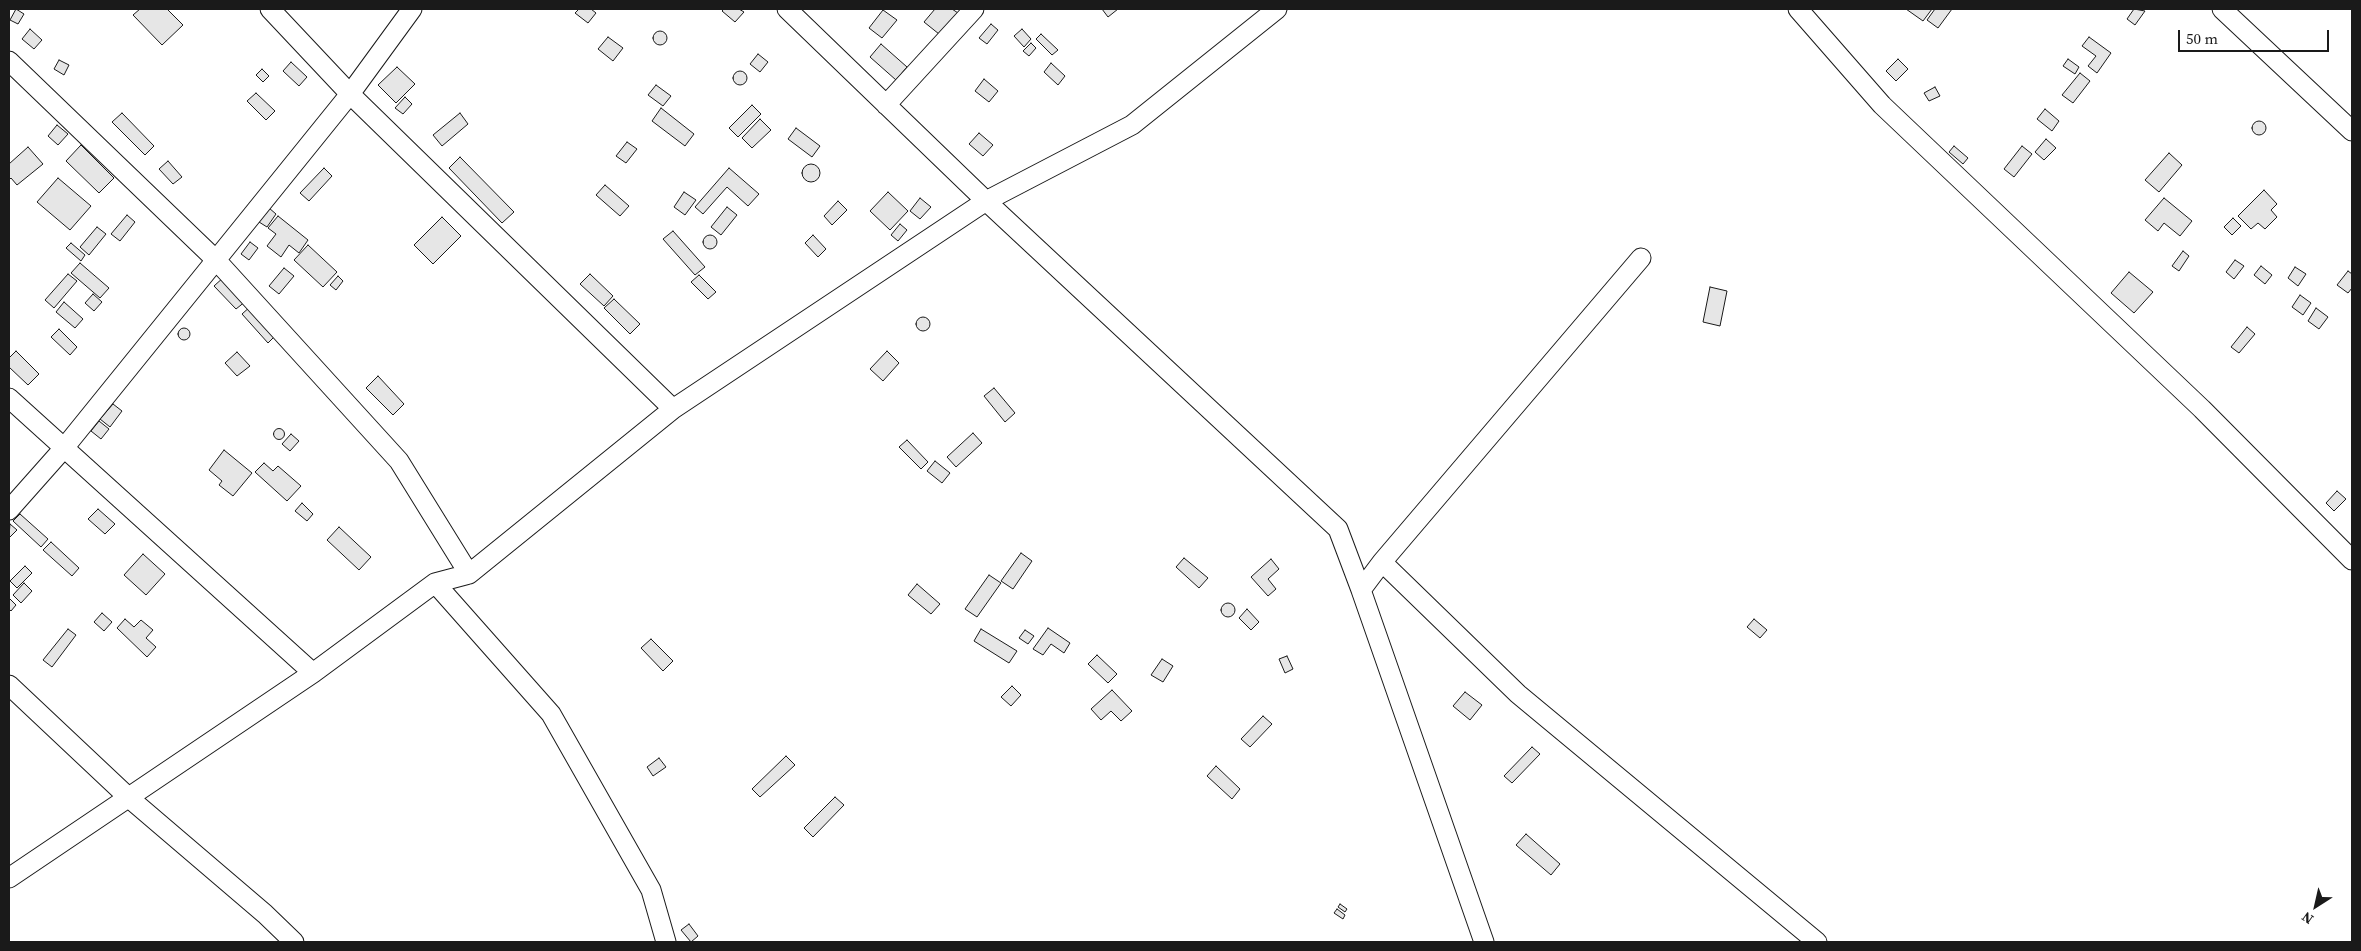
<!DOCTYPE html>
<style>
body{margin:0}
#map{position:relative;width:2361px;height:951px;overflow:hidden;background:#fff;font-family:"Source Serif 4",serif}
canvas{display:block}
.frame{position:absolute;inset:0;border:10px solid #1a1a1a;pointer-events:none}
.north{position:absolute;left:2291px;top:881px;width:50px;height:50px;-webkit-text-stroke:4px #fff;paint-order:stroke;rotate:215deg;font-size:14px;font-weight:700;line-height:20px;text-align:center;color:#1a1a1a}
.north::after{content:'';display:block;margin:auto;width:18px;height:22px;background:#1a1a1a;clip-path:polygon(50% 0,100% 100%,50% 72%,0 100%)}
.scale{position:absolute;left:2178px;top:30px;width:151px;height:22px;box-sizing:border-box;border:2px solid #1a1a1a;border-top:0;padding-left:6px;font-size:15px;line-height:18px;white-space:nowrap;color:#1a1a1a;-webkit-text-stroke:4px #fff;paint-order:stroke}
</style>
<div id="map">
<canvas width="2361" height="951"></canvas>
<div class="frame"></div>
<div class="north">N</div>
<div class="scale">50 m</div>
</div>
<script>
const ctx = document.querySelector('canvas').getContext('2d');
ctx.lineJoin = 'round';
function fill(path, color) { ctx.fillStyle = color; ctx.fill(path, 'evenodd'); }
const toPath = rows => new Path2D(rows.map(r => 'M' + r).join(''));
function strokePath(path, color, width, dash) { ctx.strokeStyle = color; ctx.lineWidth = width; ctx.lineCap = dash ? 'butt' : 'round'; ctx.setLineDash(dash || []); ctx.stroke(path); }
const building = toPath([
 [16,9,24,14,18,24,10,20,16,9],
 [140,9,167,9,183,25,162,45,133,15,140,9],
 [579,9,591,9,596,13,588,23,575,13,579,9],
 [724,9,739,9,744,12,735,22,722,11,724,9],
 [935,9,952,9,961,15,944,38,924,22,935,9],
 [1102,9,1118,9,1108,17,1102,9],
 [1906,9,1932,9,1923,21,1906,9],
 [1935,9,1952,9,1938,28,1927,20,1935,9],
 [2134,9,2145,11,2135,25,2127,19,2134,9],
 [883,10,897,20,882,38,869,28,883,10],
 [991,24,998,30,987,44,979,38,991,24],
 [30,29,42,40,34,49,22,39,30,29],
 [1022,29,1031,39,1024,47,1014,36,1022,29],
 '653 38a7 7 0 1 1 14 0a7 7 0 1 1-14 0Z',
 [1041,34,1058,50,1052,55,1036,39,1041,34],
 [608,37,623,48,613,61,598,49,608,37],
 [2089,37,2111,53,2097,73,2088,66,2096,56,2082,46,2089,37],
 [1031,43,1036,48,1029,56,1023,51,1031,43],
 [881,44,907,67,896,80,870,57,881,44],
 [758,54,768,62,760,72,750,64,758,54],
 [1898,59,1908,69,1896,81,1886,71,1898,59],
 [2068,59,2079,67,2075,74,2063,66,2068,59],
 [59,60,69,65,64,75,54,69,59,60],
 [291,62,307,77,299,86,283,71,291,62],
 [1051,63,1065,76,1058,85,1044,72,1051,63],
 [397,67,415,84,396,103,378,85,397,67],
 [262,69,269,76,263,82,256,75,262,69],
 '733 78a7 7 0 1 1 14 0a7 7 0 1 1-14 0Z',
 [2080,73,2090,81,2073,103,2062,95,2080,73],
 [984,79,998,91,989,102,975,91,984,79],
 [656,85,671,96,663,106,648,95,656,85],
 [1935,87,1940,96,1929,101,1924,93,1935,87],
 [256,93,275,111,266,120,247,101,256,93],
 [405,97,412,104,403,114,395,108,405,97],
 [752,105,761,114,738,137,729,128,752,105],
 [661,108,694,134,685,146,652,121,661,108],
 [2045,109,2059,121,2052,131,2037,119,2045,109],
 [122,113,154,146,145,155,112,122,122,113],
 [460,113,468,124,442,146,433,135,460,113],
 [760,119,771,130,752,148,742,138,760,119],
 '2252 128a7 7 0 1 1 14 0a7 7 0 1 1-14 0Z',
 [57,125,68,134,58,145,48,136,57,125],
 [796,128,820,146,812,157,788,139,796,128],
 [979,133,993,145,983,156,969,144,979,133],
 [2046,139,2056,148,2044,160,2035,152,2046,139],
 [627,142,637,149,626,163,616,156,627,142],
 [81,145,114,178,99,193,66,161,81,145],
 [1954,146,1968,158,1963,164,1949,152,1954,146],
 [2022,146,2032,154,2014,177,2004,169,2022,146],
 [28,147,43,164,17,185,11,178,9,180,9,164,28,147],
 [2169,153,2182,165,2159,192,2145,180,2169,153],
 [460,157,514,212,502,223,449,168,460,157],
 [168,161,182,177,173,184,159,169,168,161],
 '802 173a9 9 0 1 1 18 0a9 9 0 1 1-18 0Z',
 [324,168,332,176,309,201,300,193,324,168],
 [729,168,759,194,748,206,727,187,703,214,695,207,729,168],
 [58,178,91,206,70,230,37,202,58,178],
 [605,185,629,206,620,216,596,195,605,185],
 [2264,190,2277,204,2271,210,2277,217,2265,229,2258,223,2251,229,2238,216,2264,190],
 [684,192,696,200,685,215,674,207,684,192],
 [888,192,908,211,890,230,870,211,888,192],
 [920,198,931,207,920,219,910,211,920,198],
 [2164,198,2192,221,2180,236,2164,223,2158,231,2145,220,2164,198],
 [838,201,847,210,832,225,824,216,838,201],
 [727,207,737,215,721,235,711,227,727,207],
 [269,208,276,214,267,227,259,222,269,208],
 [127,215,135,222,120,241,111,234,127,215],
 [278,216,308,240,299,253,289,245,281,257,267,246,276,234,268,228,278,216],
 [442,217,461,236,433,264,414,245,442,217],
 [2233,218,2241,226,2232,235,2224,227,2233,218],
 [900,224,907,230,898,241,891,235,900,224],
 [97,227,106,234,89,255,80,247,97,227],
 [673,231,705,267,695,275,663,239,673,231],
 [813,235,826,249,818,257,805,243,813,235],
 '703 242a7 7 0 1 1 14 0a7 7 0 1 1-14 0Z',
 [250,242,258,248,249,260,241,254,250,242],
 [71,243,85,255,81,261,66,248,71,243],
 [308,245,337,272,323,287,294,260,308,245],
 [2183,251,2189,256,2179,271,2172,266,2183,251],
 [2235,260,2244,266,2234,279,2226,272,2235,260],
 [80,263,109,288,100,298,71,273,80,263],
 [2261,266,2272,275,2265,284,2254,275,2261,266],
 [2295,267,2306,274,2298,286,2288,278,2295,267],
 [284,268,294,276,279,294,269,286,284,268],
 [2348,271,2352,274,2352,288,2348,293,2337,285,2348,271],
 [2129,272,2153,292,2134,313,2111,293,2129,272],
 [68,274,77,281,54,308,45,300,68,274],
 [590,274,613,296,604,306,580,284,590,274],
 [699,275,716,292,708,299,691,282,699,275],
 [338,276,343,281,336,290,330,285,338,276],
 [224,277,246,301,236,309,214,286,224,277],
 [1710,287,1727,291,1720,326,1703,322,1710,287],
 [93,294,102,302,94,311,85,303,93,294],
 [2300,295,2311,303,2303,315,2292,307,2300,295],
 [614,299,640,324,630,334,604,308,614,299],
 [64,302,83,319,75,328,56,312,64,302],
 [251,306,277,334,268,343,242,314,251,306],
 [2316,308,2328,317,2319,329,2308,321,2316,308],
 '916 324a7 7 0 1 1 14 0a7 7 0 1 1-14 0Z',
 [2247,327,2255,334,2239,353,2231,347,2247,327],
 '178 334a6 6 0 1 1 12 0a6 6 0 1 1-12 0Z',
 [59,329,77,347,70,355,51,337,59,329],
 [16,351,39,374,28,385,9,367,9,358,16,351],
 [887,351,899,363,883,381,870,369,887,351],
 [237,352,250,366,237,376,225,363,237,352],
 [378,376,404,404,393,415,366,388,378,376],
 [994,388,1015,413,1005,422,984,396,994,388],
 [113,404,122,411,110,427,100,419,113,404],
 [99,421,109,429,101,439,91,431,99,421],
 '273.5 434a5.5 5.5 0 1 1 11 0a5.5 5.5 0 1 1-11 0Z',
 [973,433,982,443,956,467,947,457,973,433],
 [291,434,299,441,290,451,282,444,291,434],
 [907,440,928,462,921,469,899,447,907,440],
 [224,450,252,473,233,496,219,485,222,481,209,470,224,450],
 [935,461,950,473,942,483,927,471,935,461],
 [264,463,273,471,278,466,301,486,287,501,255,472,264,463],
 [2337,491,2346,499,2334,511,2326,503,2337,491],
 [302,503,313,514,307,521,295,511,302,503],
 [98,509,115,524,105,534,88,519,98,509],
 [20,514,48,539,41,547,13,521,20,514],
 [10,524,17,530,10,537,9,536,10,524],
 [339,527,371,557,359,570,327,540,339,527],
 [51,542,79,568,72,576,43,550,51,542],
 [1021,553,1032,561,1013,589,1001,581,1021,553],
 [143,554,165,574,146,595,124,575,143,554],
 [1184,558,1208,578,1199,588,1176,567,1184,558],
 [1271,559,1279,569,1268,579,1276,589,1268,596,1251,577,1271,559],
 [25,566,32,573,17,588,10,581,25,566],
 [989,575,1001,583,977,617,965,609,989,575],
 [24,583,32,591,21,603,13,595,24,583],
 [917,584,940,604,931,614,908,595,917,584],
 [9,598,16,605,11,611,9,609,9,598],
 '1221 610a7 7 0 1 1 14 0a7 7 0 1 1-14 0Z',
 [1247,609,1259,622,1251,630,1239,618,1247,609],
 [102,613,112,622,104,631,94,622,102,613],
 [125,619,134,627,141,620,153,630,146,638,156,647,147,657,117,628,125,619],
 [1754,619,1767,630,1760,638,1747,627,1754,619],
 [1048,628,1070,643,1064,653,1051,644,1043,655,1033,649,1048,628],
 [68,629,76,635,52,667,43,660,68,629],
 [981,629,1017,651,1009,663,974,641,981,629],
 [1025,630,1034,636,1028,644,1019,638,1025,630],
 [651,639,673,661,663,671,641,648,651,639],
 [1097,655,1117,674,1108,683,1088,664,1097,655],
 [1287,656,1293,669,1285,673,1279,659,1287,656],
 [1162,659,1173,666,1163,682,1151,675,1162,659],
 [1012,686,1021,695,1011,706,1001,697,1012,686],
 [1112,690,1132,711,1121,721,1111,711,1101,720,1091,709,1112,690],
 [1465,692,1482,705,1470,720,1453,706,1465,692],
 [1263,716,1272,724,1250,747,1241,739,1263,716],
 [1532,747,1540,754,1512,783,1504,776,1532,747],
 [786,756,795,765,760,797,752,789,786,756],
 [659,758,666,767,653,776,647,767,659,758],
 [1216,766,1240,789,1232,799,1207,776,1216,766],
 [835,797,844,805,813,837,804,828,835,797],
 [1526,834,1560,864,1551,875,1516,845,1526,834],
 [1340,904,1347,909,1345,912,1338,907,1340,904],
 [1337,909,1345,915,1343,919,1334,913,1337,909],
 [689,924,698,936,691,942,681,930,689,924]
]);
fill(building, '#e6e6e6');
strokePath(building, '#1a1a1a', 1);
const minor = toPath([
 [270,9,350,94,673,409],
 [787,9,986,201,1338,529,1361,590,1484,942],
 [1798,9,1882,105,2202,409,2352,560],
 [2222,9,2352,131],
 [9,61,216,260,399,461,469,574],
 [886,105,974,9],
 [9,398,313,673],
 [9,510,64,448,216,260,350,94,412,9],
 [1382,562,1518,694,1817,942],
 [435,583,551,714,651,890,666,942],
 [1361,590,1382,562,1641,258],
 [9,685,128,797,265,914,294,942],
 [9,878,313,673,435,583,469,574,673,409,986,201,1132,125,1277,9]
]);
strokePath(minor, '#1a1a1a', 21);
strokePath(minor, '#fff', 19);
</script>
